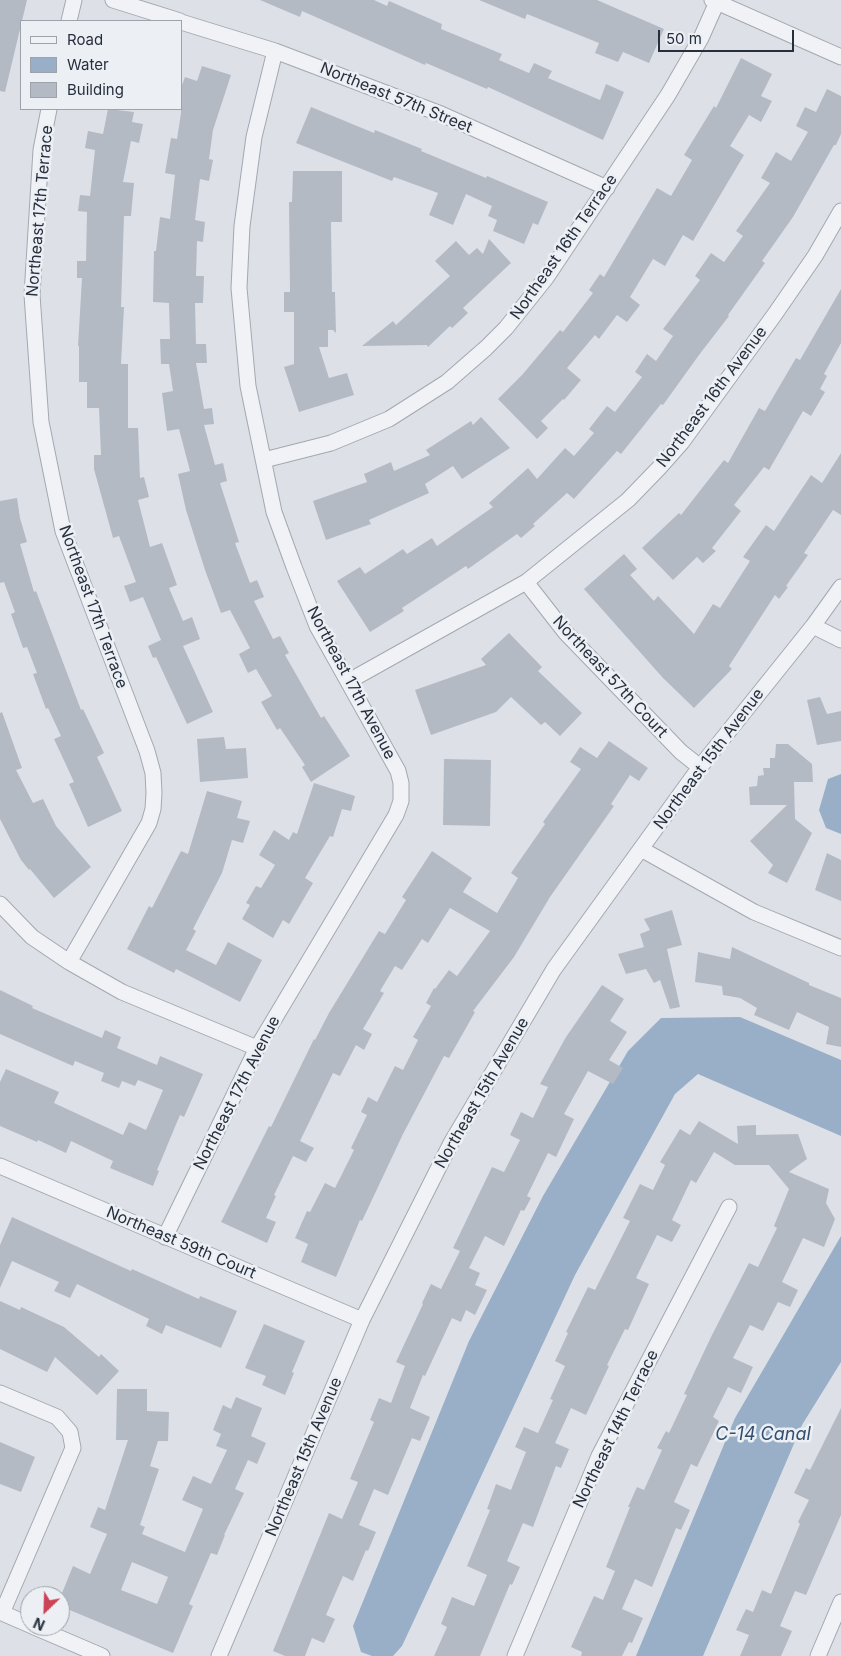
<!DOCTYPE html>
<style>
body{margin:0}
#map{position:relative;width:841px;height:1656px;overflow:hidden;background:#dde1e7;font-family:Inter,sans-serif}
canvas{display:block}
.legend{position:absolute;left:20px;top:20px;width:162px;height:90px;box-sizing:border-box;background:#ecf0f5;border:1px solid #9da3ab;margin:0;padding:6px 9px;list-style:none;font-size:15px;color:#272f3d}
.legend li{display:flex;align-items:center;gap:10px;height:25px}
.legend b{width:25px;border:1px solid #9da3ab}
.north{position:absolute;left:20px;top:1586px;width:50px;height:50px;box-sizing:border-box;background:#ecf0f5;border:1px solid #9da3ab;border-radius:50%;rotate:204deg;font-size:14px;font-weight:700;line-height:20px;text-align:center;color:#272f3d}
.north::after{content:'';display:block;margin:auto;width:18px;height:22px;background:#cc4257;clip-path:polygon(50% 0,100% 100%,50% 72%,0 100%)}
.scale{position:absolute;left:658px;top:30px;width:136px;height:22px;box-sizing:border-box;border:2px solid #272f3d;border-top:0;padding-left:6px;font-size:15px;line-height:18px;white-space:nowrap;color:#272f3d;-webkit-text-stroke:4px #ecf0f5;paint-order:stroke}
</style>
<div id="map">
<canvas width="841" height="1656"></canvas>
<ul class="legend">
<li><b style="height:6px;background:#f0f2f5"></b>Road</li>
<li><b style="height:14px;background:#98afc7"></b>Water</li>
<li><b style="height:14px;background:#b4bac4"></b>Building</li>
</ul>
<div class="north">N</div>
<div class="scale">50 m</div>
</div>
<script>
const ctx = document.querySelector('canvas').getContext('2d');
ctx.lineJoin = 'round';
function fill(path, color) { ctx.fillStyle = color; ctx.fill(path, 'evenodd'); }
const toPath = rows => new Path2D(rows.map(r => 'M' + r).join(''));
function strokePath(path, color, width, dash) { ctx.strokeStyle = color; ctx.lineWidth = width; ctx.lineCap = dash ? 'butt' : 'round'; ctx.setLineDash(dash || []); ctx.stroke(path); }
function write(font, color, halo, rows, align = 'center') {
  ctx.font = font + ' Inter,sans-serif'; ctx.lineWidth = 5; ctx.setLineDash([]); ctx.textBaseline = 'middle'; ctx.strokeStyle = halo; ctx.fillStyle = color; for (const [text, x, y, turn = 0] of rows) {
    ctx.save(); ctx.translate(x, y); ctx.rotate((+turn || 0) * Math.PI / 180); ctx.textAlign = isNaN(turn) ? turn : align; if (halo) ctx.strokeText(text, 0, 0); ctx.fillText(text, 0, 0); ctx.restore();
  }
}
fill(toPath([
 [841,774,841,834,826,828,819,810,828,779],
 [740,1017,841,1060,841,1136,698,1074,675,1094,575,1275,402,1646,393,1656,372,1656,361,1652,353,1626,469,1341,543,1196,628,1051,661,1018],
 [841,1236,841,1362,802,1425,703,1656,636,1656,735,1418]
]), '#98afc7');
fill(toPath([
 [0,0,27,0,5,92,0,91],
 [260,0,374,0,387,6,389,1,442,24,441,29,502,54,499,60,529,73,534,63,552,71,548,78,600,100,606,84,624,92,603,140,488,87,487,89,426,63,425,65,302,11,300,17],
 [479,0,597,0,664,29,649,63,623,52,618,62,595,53,599,43,527,14,525,19],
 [741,58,772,74,761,96,772,101,761,122,749,115,730,146,744,155,693,241,683,235,665,266,653,259,630,297,640,305,627,322,617,315,599,339,595,335,567,368,581,380,564,400,563,399,541,421,548,428,537,439,498,399,522,375,560,330,563,332,593,293,589,290,600,274,604,277,657,188,671,196,692,160,684,155,714,106,716,108],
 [202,66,231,75,213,130,209,159,213,160,209,181,200,179,195,220,205,222,203,242,197,241,196,276,204,276,203,303,195,303,196,344,206,344,207,363,196,363,204,409,212,408,214,424,204,425,215,465,223,463,227,481,220,483,239,542,235,543,250,583,257,580,264,597,254,601,273,639,280,636,289,653,285,655,321,718,324,716,350,756,311,782,302,767,305,765,280,728,277,730,261,702,272,696,256,669,248,673,239,654,250,648,230,610,221,613,205,570,186,510,178,474,190,471,179,429,167,431,162,393,173,391,169,364,161,364,160,339,170,339,169,303,153,302,154,251,156,251,160,217,170,219,175,175,165,173,171,138,177,139,181,113,181,88,185,77,197,81],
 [827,89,841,96,841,134,836,145,834,145,793,217,762,261,765,263,728,315,729,316,699,355,663,405,661,404,621,454,617,451,574,499,567,493,533,524,535,526,521,538,517,534,468,569,466,566,402,608,404,611,370,632,337,581,360,567,365,574,403,549,407,554,432,538,437,546,493,507,489,503,528,468,537,479,565,448,574,456,594,433,589,429,607,406,615,412,642,377,635,372,647,354,656,361,673,336,663,329,700,280,695,276,711,253,724,262,743,236,736,231,770,183,761,178,776,152,791,161,808,132,796,126,805,107,816,112],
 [311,107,374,133,375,130,422,149,421,151,486,178,487,176,548,202,538,225,533,223,524,244,493,231,497,220,488,216,492,206,466,194,453,225,429,215,438,193,394,177,392,181,296,143],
 [108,109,134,112,132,122,143,124,139,143,131,141,123,182,134,183,131,216,124,216,121,307,124,307,121,364,128,364,128,428,138,428,140,478,144,477,149,497,138,500,150,547,162,543,177,585,169,588,183,621,192,617,200,639,183,646,213,712,187,724,156,657,153,658,148,646,161,640,143,597,130,602,124,586,136,582,119,536,113,538,94,469,94,455,101,455,99,408,87,408,87,382,79,382,79,346,78,346,82,278,77,278,77,261,86,261,87,212,78,211,80,195,90,196,95,150,85,148,88,131,103,134],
 [293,171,342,171,342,222,331,222,332,292,335,292,336,333,333,330,328,330,328,347,319,347,329,378,347,373,354,395,299,412,284,367,294,364,294,312,284,312,284,292,290,292,289,202,292,202],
 [489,239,511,263,463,308,468,313,452,328,450,326,428,347,427,345,362,346,393,321,396,325,450,276,435,261,456,241,469,255,477,248,483,254],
 [841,289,841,343,824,374,827,376,820,389,825,392,811,416,803,411,769,470,764,467,734,505,741,511,712,548,716,551,703,563,697,557,673,580,642,548,679,513,681,515,724,460,728,463,759,408,765,411,796,358,800,360],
 [481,417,510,448,462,479,453,466,425,484,429,493,369,520,371,524,326,540,313,501,367,482,364,474,391,462,394,471,430,455,426,450,471,421,473,425],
 [841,453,841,515,833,510,804,553,808,555,786,586,788,587,779,599,775,595,729,666,732,669,694,708,663,678,584,589,624,554,637,569,630,575,654,601,658,596,694,634,713,604,720,608,750,561,743,557,766,525,774,531,811,475,822,483],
 [17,498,20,518,27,542,20,544,34,592,36,591,81,710,83,709,104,753,97,757,122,811,88,827,69,784,74,782,54,739,61,736,48,708,46,709,33,674,37,673,27,647,23,648,11,614,15,612,4,582,0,583,0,501],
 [509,633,542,667,538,671,582,713,560,736,545,722,541,725,511,697,496,712,431,735,415,690,486,665,481,659],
 [820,697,827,714,841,711,841,741,817,745,807,700],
 [2,712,22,768,16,770,33,803,43,799,56,826,91,867,54,898,30,869,29,870,21,860,0,819,0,713],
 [224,737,226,749,246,748,248,778,200,782,197,739],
 [609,741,648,768,639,781,630,775,611,804,614,806,550,897,514,957,473,1011,475,1012,449,1058,444,1056,403,1134,362,1221,360,1220,336,1277,301,1262,308,1244,295,1238,307,1211,310,1212,325,1183,335,1188,354,1150,351,1148,367,1115,361,1112,368,1097,377,1102,395,1066,403,1070,418,1040,413,1037,431,1006,426,1003,434,988,435,989,449,970,457,976,490,931,450,908,428,943,422,939,402,970,395,966,380,991,384,993,363,1029,372,1034,364,1050,356,1045,340,1076,333,1073,300,1141,314,1148,306,1162,293,1156,274,1195,276,1196,266,1218,276,1222,267,1243,221,1222,269,1126,271,1127,314,1039,315,1040,329,1013,379,931,385,934,406,900,402,897,432,851,472,878,463,892,497,913,518,878,511,873,545,824,543,822,581,769,570,762,580,747,597,758],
 [776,744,788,744,812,764,813,782,794,782,795,819,812,833,787,883,768,873,773,865,750,841,787,805,750,805,749,787,757,786,758,776,764,775,763,768,770,768,770,758,775,758],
 [444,759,491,760,490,826,443,825],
 [314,783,355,796,351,811,342,809,333,837,330,836,305,878,313,883,289,924,283,920,273,938,242,919,250,905,246,903,256,886,261,888,275,865,259,855,274,830,289,840,293,832,297,834],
 [207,791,242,801,237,818,250,821,243,843,232,840,222,873,193,929,196,931,186,950,216,965,228,942,262,960,240,1002,176,969,174,973,127,949,149,906,152,908,181,851,188,854],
 [827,853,841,860,841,901,815,890],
 [672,910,682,945,667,949,680,1007,670,1009,660,980,654,983,646,969,626,974,618,954,644,947,640,934,650,930,644,919],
 [732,947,809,983,809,985,841,998,841,1047,826,1044,829,1027,797,1012,789,1030,754,1015,757,1008,740,998,723,995,722,986,695,982,698,952,730,959],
 [602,985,624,999,610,1021,627,1032,609,1060,623,1068,613,1084,588,1071,564,1114,574,1119,556,1157,548,1153,527,1196,531,1198,524,1211,521,1210,504,1246,485,1236,469,1268,480,1273,475,1285,487,1290,475,1315,466,1310,461,1322,452,1318,425,1376,423,1375,410,1408,430,1417,420,1441,412,1438,388,1495,374,1489,359,1525,376,1532,368,1551,366,1550,353,1581,343,1576,326,1615,335,1619,324,1643,312,1638,305,1656,285,1656,273,1651,329,1513,342,1519,358,1482,350,1479,374,1422,370,1420,379,1398,391,1403,405,1366,396,1362,423,1304,422,1303,431,1284,441,1289,460,1251,453,1248,492,1167,504,1172,520,1140,510,1135,521,1112,533,1118,548,1087,540,1084,566,1037],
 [0,990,33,1006,32,1008,102,1038,105,1030,121,1037,117,1048,157,1065,160,1056,203,1074,184,1117,180,1115,157,1170,159,1171,153,1186,110,1168,113,1161,71,1141,66,1153,38,1140,37,1142,0,1126,0,1082,6,1069,59,1092,54,1103,123,1135,129,1122,146,1130,163,1090,138,1080,135,1086,122,1081,119,1088,101,1081,104,1073,75,1061,73,1066,0,1034],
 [699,1121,738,1144,737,1126,756,1125,756,1135,798,1134,807,1159,789,1172,829,1189,826,1203,835,1219,824,1247,803,1238,782,1282,798,1290,790,1307,778,1302,763,1331,750,1325,733,1358,753,1367,741,1393,728,1387,713,1417,719,1421,697,1467,691,1464,674,1502,690,1510,681,1530,676,1528,652,1587,635,1579,622,1609,643,1618,632,1643,629,1642,622,1656,581,1656,582,1652,571,1647,594,1596,603,1600,615,1571,606,1567,630,1507,628,1507,637,1487,644,1490,662,1450,657,1448,666,1431,669,1433,687,1395,684,1394,712,1335,749,1263,758,1267,777,1228,774,1226,789,1189,769,1165,735,1165,714,1152,696,1183,691,1180,672,1220,681,1225,672,1242,657,1235,636,1278,649,1284,628,1330,625,1329,607,1365,609,1366,586,1415,571,1408,555,1443,569,1449,561,1468,556,1466,533,1527,523,1523,507,1561,520,1567,512,1585,510,1584,480,1656,434,1656,447,1627,441,1624,452,1597,474,1606,487,1575,467,1566,490,1510,487,1509,496,1484,511,1490,526,1452,515,1447,524,1427,538,1433,553,1400,550,1399,565,1366,555,1361,568,1333,566,1332,588,1287,595,1290,630,1221,623,1218,640,1184,653,1190,665,1165,660,1162,680,1129,690,1135],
 [12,1217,131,1271,132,1269,199,1299,200,1296,237,1311,221,1348,166,1325,162,1334,146,1326,149,1319,77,1284,70,1298,54,1291,59,1282,12,1261,0,1288,0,1245],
 [0,1301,20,1310,21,1307,64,1327,99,1357,101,1354,119,1371,97,1395,55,1357,47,1372,0,1349],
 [264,1324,305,1341,292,1372,294,1373,285,1395,262,1385,266,1376,245,1368],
 [117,1389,147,1389,147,1411,169,1412,168,1441,158,1441,150,1466,159,1469,140,1525,145,1527,142,1534,185,1552,203,1509,182,1500,193,1476,211,1484,227,1450,216,1446,221,1434,213,1430,223,1405,231,1409,236,1397,262,1408,251,1436,266,1443,257,1464,248,1460,235,1489,244,1493,224,1535,225,1535,217,1555,211,1553,189,1604,193,1606,173,1653,60,1606,60,1598,73,1566,90,1574,107,1534,90,1527,98,1507,105,1510,128,1440,116,1440],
 [132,1562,168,1577,157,1604,121,1590],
 [841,1408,841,1515,806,1595,795,1591,780,1626,792,1631,781,1656,740,1656,749,1635,736,1630,746,1609,753,1612,762,1590,771,1594,800,1524,798,1522,809,1500,794,1493,806,1468,810,1470],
 [0,1442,35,1457,21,1492,0,1484]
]), '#b4bac4');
const minor = toPath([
 [113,0,180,21],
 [712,0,841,57],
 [69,21,74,0],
 [181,22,275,51,441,114,607,188],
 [49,109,41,150,32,295,41,422,63,531,147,751,153,773,154,793,153,809,149,823,69,962],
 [264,460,331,443,389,419,447,382,486,348,506,328,546,278,668,95,701,38,717,2],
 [526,582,565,632,681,752,700,767],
 [813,626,841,640],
 [349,681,526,582,628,500,659,468,682,442,775,314,815,256,841,211],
 [641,849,754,912,841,948],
 [0,904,32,937,69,962,122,992,257,1048],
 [0,1166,362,1320],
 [165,1237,257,1048,396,815,401,801,401,783,398,771,317,626,294,567,274,512,248,386,239,288,242,226,254,137,275,51],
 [0,1393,57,1417,70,1432,73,1448,2,1613],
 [0,1612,30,1625],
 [32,1626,102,1656],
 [219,1656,362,1320,451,1143,554,969,700,767,813,626,841,587],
 [515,1656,599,1456,729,1207],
 [818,1656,841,1602]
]);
strokePath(minor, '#a3a8b1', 17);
strokePath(minor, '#f0f2f5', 15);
write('16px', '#272f3d', '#ecf0f5', [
 ["Northeast 57th Street",396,98,22],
 ["Northeast 17th Terrace",40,211,-85],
 ["Northeast 16th Terrace",564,247,-55],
 ["Northeast 16th Avenue",712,397,-53],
 ["Northeast 17th Terrace",93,607,70],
 ["Northeast 57th Court",610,677,47],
 ["Northeast 17th Avenue",351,683,62],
 ["Northeast 15th Avenue",709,759,-53],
 ["Northeast 17th Avenue",237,1093,-63],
 ["Northeast 15th Avenue",482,1093,-60],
 ["Northeast 59th Court",181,1243,23],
 ["Northeast 14th Terrace",616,1429,-64],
 ["Northeast 15th Avenue",304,1457,-67]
]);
write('italic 18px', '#324e70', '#ecf0f5', [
 ["C-14 Canal",763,1435]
]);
</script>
